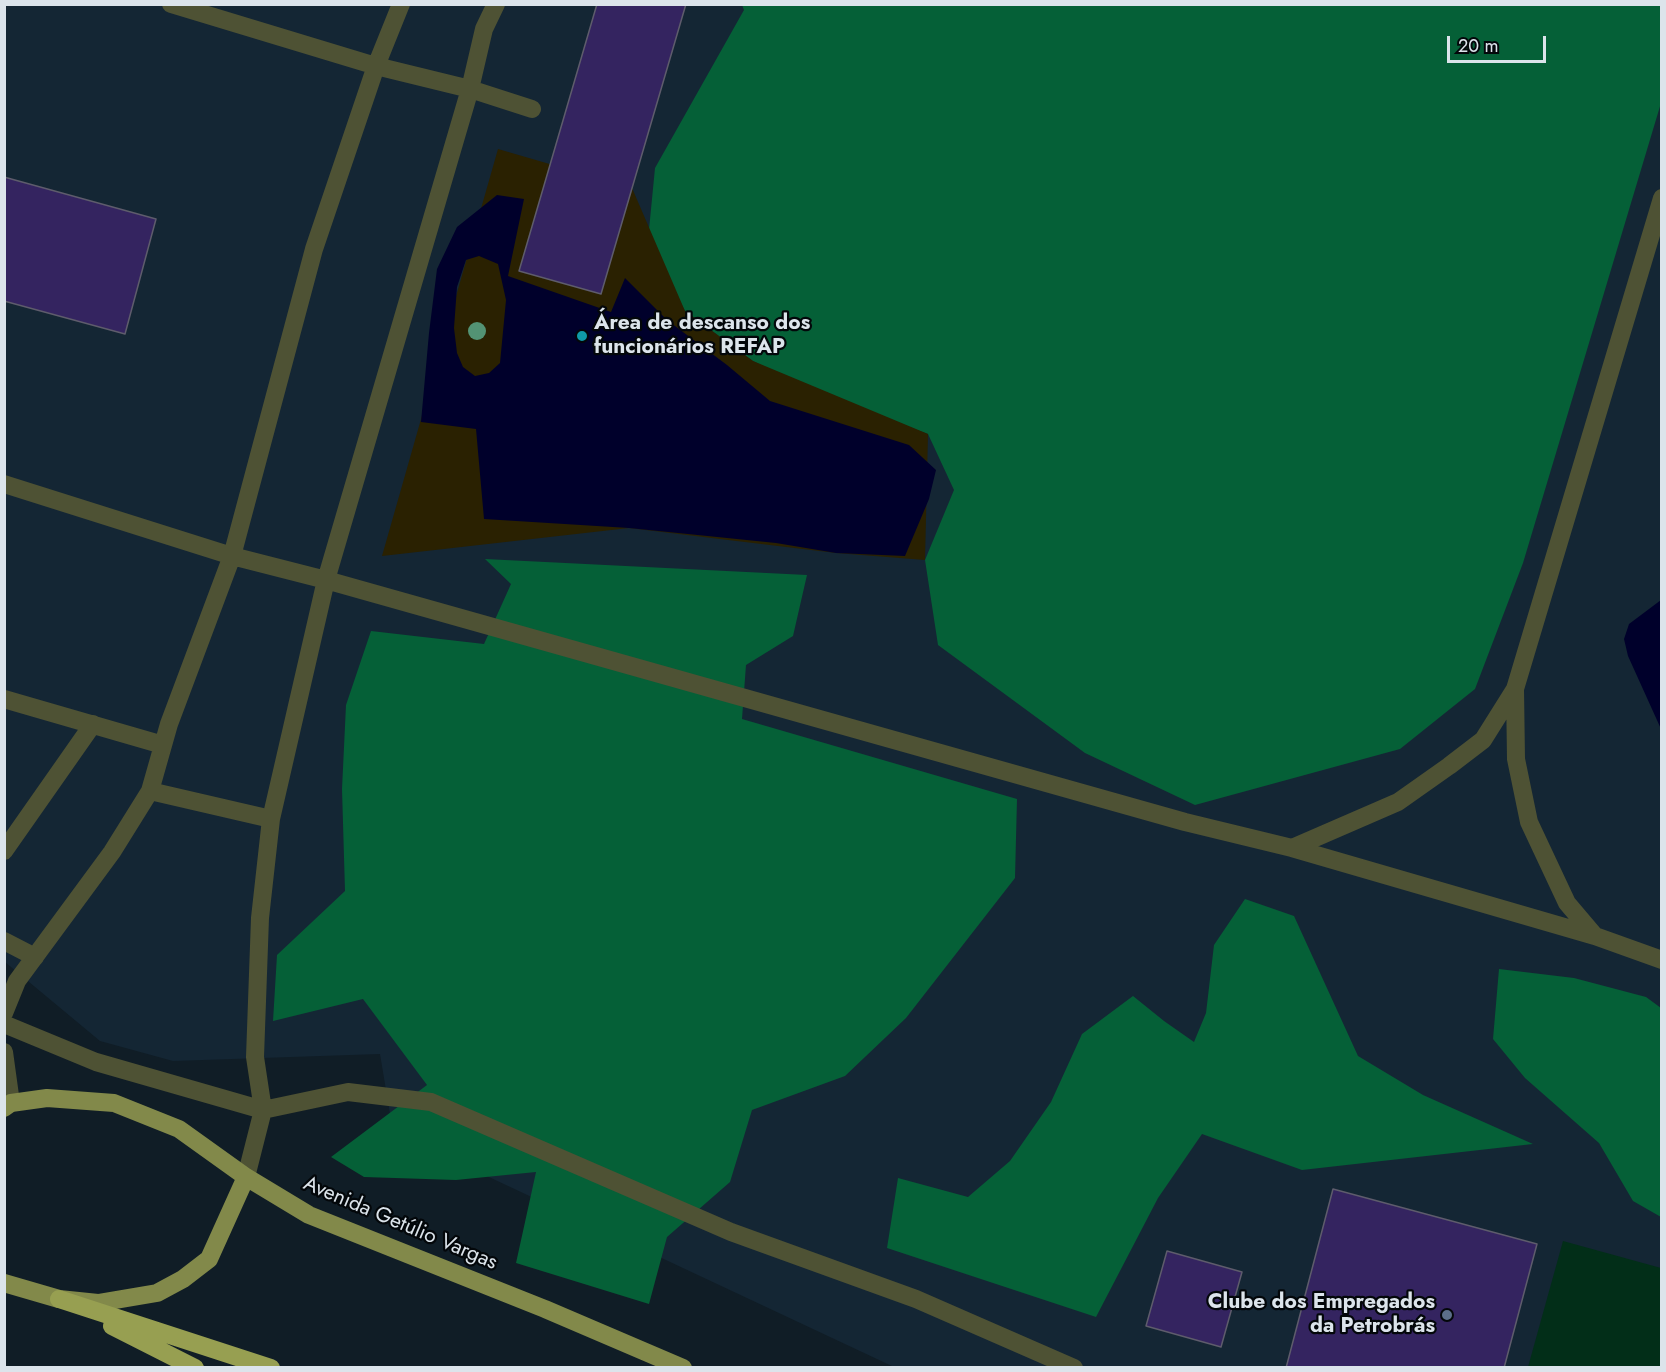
<!DOCTYPE html>
<meta charset="utf-8">
<style>
body{margin:0}
#map{position:relative;width:1666px;height:1372px;overflow:hidden;background:#101d26;font-family:Jost,sans-serif}
canvas{display:block}
.frame{position:absolute;inset:0;border:6px solid #dce4eb;pointer-events:none}
.scale{position:absolute;left:1447px;top:36px;width:99px;height:27px;box-sizing:border-box;border:3px solid #dce4eb;border-top:0;padding-left:8px;font-size:18px;line-height:21px;white-space:nowrap;color:#dce4eb;-webkit-text-stroke:4px #03070a;paint-order:stroke}
</style>
<div id="map">
<canvas width="1666" height="1372"></canvas>
<div class="frame"></div>
<div class="scale">20 m</div>
</div>
<script>
const ctx = document.querySelector('canvas').getContext('2d');
ctx.lineJoin = 'round';
function fill(path, color) { ctx.fillStyle = color; ctx.fill(path, 'evenodd'); }
const toPath = rows => new Path2D(rows.map(r => 'M' + r).join(''));
function strokePath(path, color, width, dash) { ctx.strokeStyle = color; ctx.lineWidth = width; ctx.lineCap = dash ? 'butt' : 'round'; ctx.setLineDash(dash || []); ctx.stroke(path); }
function write(font, color, halo, rows, align = 'center') {
  ctx.font = font + ' Jost,sans-serif'; ctx.lineWidth = 4.5; ctx.setLineDash([]); ctx.textBaseline = 'middle'; ctx.strokeStyle = halo; ctx.fillStyle = color; for (const [text, x, y, turn = 0] of rows) {
    ctx.save(); ctx.translate(x, y); ctx.rotate((+turn || 0) * Math.PI / 180); ctx.textAlign = isNaN(turn) ? turn : align; if (halo) ctx.strokeText(text, 0, 0); ctx.fillText(text, 0, 0); ctx.restore();
  }
}
fill(toPath([
 [4,5,1661,5,1661,1367,894,1367,393,1132,380,1054,173,1061,100,1041,5,962]
]), '#142634');
fill(toPath([
 [1563,1241,1661,1268,1661,1367,1528,1367]
]), '#022e18');
fill(toPath([
 [742,5,1661,5,1661,103,1523,563,1475,689,1400,749,1195,805,1085,753,938,645,925,560,954,490,928,434,827,397,753,361,685,311,648,240,655,168,744,10],
 [485,559,807,575,793,636,746,665,742,719,1017,799,1015,878,906,1018,845,1076,752,1110,730,1182,667,1237,649,1304,516,1263,536,1172,456,1180,364,1177,331,1157,427,1085,363,999,273,1021,277,955,345,891,342,789,346,705,371,631,484,644,511,584],
 [1245,899,1294,916,1358,1056,1423,1095,1533,1144,1302,1170,1202,1134,1158,1198,1096,1317,887,1248,898,1178,968,1197,1010,1161,1051,1102,1082,1034,1133,996,1164,1021,1194,1042,1206,1013,1214,945],
 [1499,969,1574,978,1646,997,1661,1008,1661,1217,1633,1201,1599,1143,1525,1078,1493,1039]
]), '#056037');
fill(toPath([
 [498,149,632,188,685,311,753,361,928,434,925,560,836,553,629,528,382,556]
]), '#2a2101');
fill(toPath([
 [497,195,524,199,508,276,611,312,625,278,667,320,727,365,770,401,909,445,936,470,929,499,905,556,836,553,776,543,629,528,484,519,476,429,421,422,429,333,437,269,457,227],
 [479,256,498,264,506,300,500,363,489,373,475,376,463,367,457,353,454,328,457,287,466,260],
 [1661,600,1661,729,1628,656,1624,639,1629,624]
]), '#00002b');
const building = toPath([
 [597,4,686,4,601,294,519,271,597,4],
 [4,177,156,219,125,334,4,301,4,177],
 [1333,1189,1537,1244,1504,1368,1286,1368,1333,1189],
 [1167,1251,1242,1272,1221,1347,1146,1326,1167,1251]
]);
fill(building, '#342460');
strokePath(building, '#5e5c6c', 1.5);
strokePath(toPath([
 [171,4,376,66,470,89,532,109],
 [4,484,232,556,326,580,1185,822,1292,848,1595,936,1662,960],
 [1515,689,1516,759,1529,822,1567,903,1595,936],
 [4,699,163,745],
 [150,791,271,819],
 [1292,848,1398,802,1449,766,1483,740,1515,689,1662,198],
 [4,851,93,724],
 [4,941,35,957],
 [4,1013,17,981,112,852,150,791,169,724,232,556,314,249,376,66,401,4],
 [4,1024,96,1062,263,1110,348,1092,431,1102,731,1232,916,1299,1074,1368],
 [4,1052,11,1103],
 [246,1177,263,1110,255,1057,260,918,271,819,326,580,470,89,484,29,496,4]
]), '#4e5234', 18);
strokePath(toPath([
 [4,1108,11,1103,47,1098,114,1103,179,1129,246,1177,309,1215,545,1309,683,1368],
 [4,1283,59,1299,98,1303,157,1293,183,1279,209,1259,246,1177]
]), '#82894a', 18);
strokePath(toPath([
 [59,1299,271,1368],
 [112,1326,195,1368]
]), '#979f51', 18);
ctx.fillStyle = '#539374';
for (const [x, y] of [
 [477,331]
]) { ctx.beginPath(); ctx.arc(x, y, 9, 0, 2 * Math.PI); ctx.fill(); }
for (const [x, y, r, color] of [
 [582,336,6,"#0f9aa8"],
 [1447,1315,6,"#5c6f8a"]
]) { const dot = new Path2D(); dot.arc(x, y, r, 0, 2 * Math.PI); ctx.fillStyle = color; ctx.fill(dot); strokePath(dot, '#03070a', 2); }
write('bold 21px', '#dce4eb', '#03070a', [
 ["Área de descanso dos",594,324],
 ["funcionários REFAP",594,348],
 ["Clube dos Empregados",1435,1303,"right"],
 ["da Petrobrás",1435,1327,"right"]
], 'left');
write('21px', '#dce4eb', '#03070a', [
 ["Avenida Getúlio Vargas",400,1224,23]
]);
</script>
